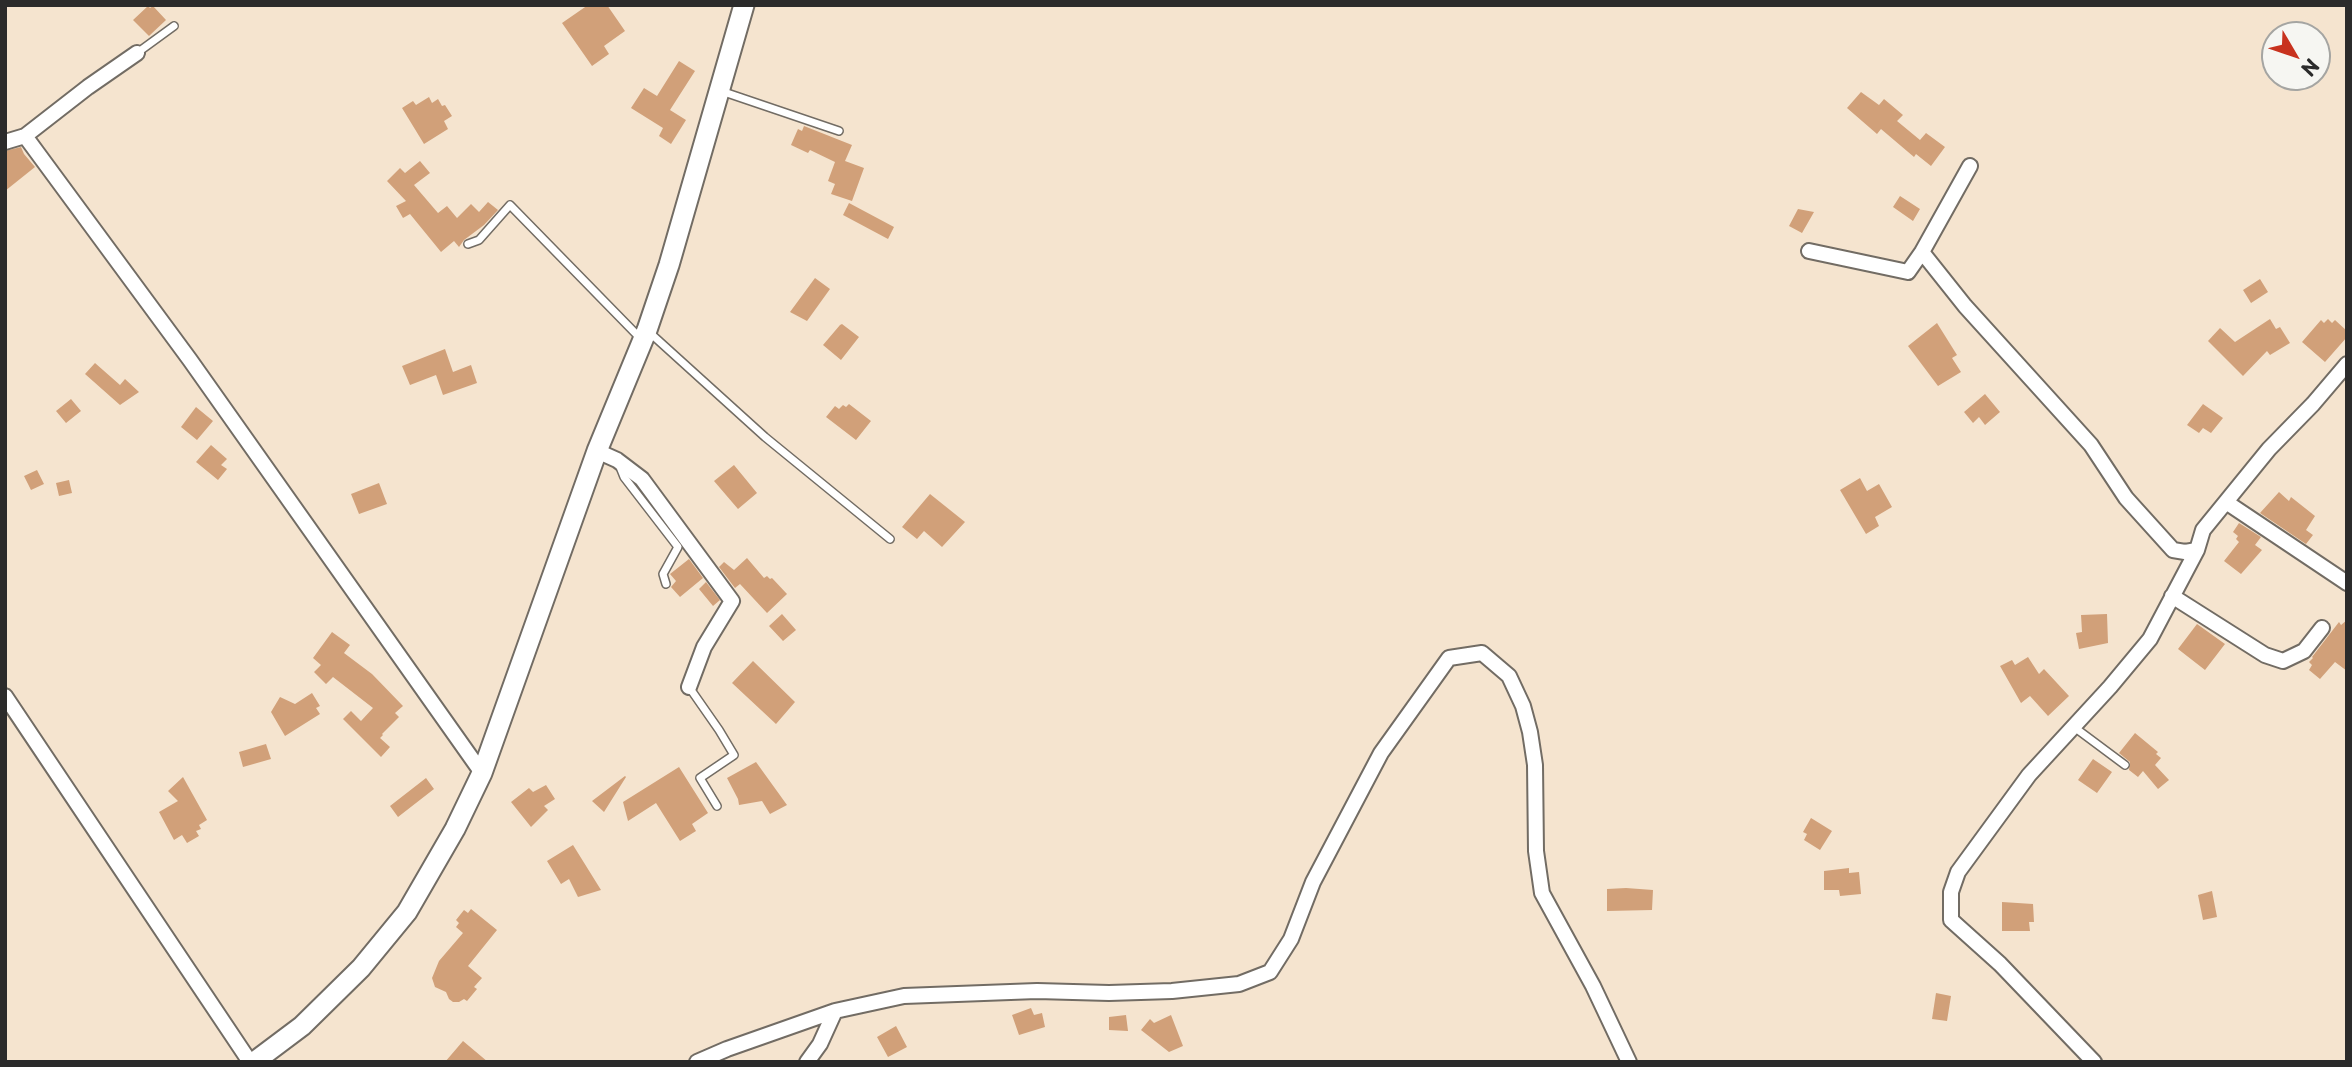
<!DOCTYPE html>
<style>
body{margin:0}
#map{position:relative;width:2352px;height:1067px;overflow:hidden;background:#f5e4cf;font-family:"Playpen Sans",sans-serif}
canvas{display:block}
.frame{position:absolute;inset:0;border:7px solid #2b2b2b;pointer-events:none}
.north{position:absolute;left:2261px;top:21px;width:70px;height:70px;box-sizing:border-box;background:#f6f6f2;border:2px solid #a5a5a2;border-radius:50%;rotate:129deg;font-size:19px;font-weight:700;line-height:28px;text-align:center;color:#2b2b2b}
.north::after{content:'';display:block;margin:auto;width:24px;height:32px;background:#c8321e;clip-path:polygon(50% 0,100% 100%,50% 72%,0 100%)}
</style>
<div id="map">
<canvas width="2352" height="1067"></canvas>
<div class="frame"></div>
<div class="north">N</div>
</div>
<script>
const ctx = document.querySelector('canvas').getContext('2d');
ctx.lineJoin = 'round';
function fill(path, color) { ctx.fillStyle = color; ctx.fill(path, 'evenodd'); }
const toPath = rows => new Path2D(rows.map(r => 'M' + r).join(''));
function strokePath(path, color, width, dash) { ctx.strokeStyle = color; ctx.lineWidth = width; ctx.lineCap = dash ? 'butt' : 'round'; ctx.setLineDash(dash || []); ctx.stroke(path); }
fill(toPath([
 [588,5,607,5,625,31,604,46,609,54,592,66,562,23],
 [148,6,150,8,153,6,166,20,149,36,133,20],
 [679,61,695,71,670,110,686,120,671,144,659,136,663,128,631,108,644,88,657,96],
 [1861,92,1879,105,1884,99,1903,115,1897,121,1920,140,1926,133,1945,147,1931,166,1916,154,1914,157,1881,129,1877,134,1847,108],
 [429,97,432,103,438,99,442,106,445,105,452,116,444,121,448,129,424,144,402,108,413,101,416,105],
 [804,126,852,145,845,161,864,168,852,201,831,194,835,184,828,181,835,162,810,150,808,153,791,145,798,129,802,131],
 [21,147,24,154,35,167,5,191,5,151],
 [420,161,430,173,414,185,438,213,447,206,457,218,471,204,479,212,488,202,498,210,484,225,464,240,459,247,454,241,441,252,410,214,403,218,396,206,406,201,387,181,400,168,405,173],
 [1900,196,1920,209,1913,221,1893,207],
 [849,203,894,227,888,239,843,215],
 [1798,209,1814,212,1802,233,1789,226],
 [815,278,830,289,807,321,790,312],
 [2260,279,2268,292,2251,303,2243,290],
 [2270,319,2276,329,2280,327,2290,343,2270,355,2267,351,2243,376,2208,341,2220,328,2235,342],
 [2328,319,2332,323,2335,320,2347,331,2347,337,2325,362,2302,342,2321,320,2324,323],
 [1937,323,1957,355,1952,358,1961,372,1938,386,1908,346],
 [842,324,859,337,841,360,823,345,840,325],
 [445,349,453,372,471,365,477,383,443,395,436,375,410,385,402,366],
 [95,363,120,385,125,379,139,392,120,405,85,374],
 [1985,394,2000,412,1985,425,1979,417,1973,423,1964,412],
 [71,399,81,411,66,423,56,411],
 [849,404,871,421,856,440,826,417,835,406,839,409,843,405,846,407],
 [2203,404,2223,418,2211,433,2203,428,2199,433,2187,425],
 [196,407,213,421,197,440,181,427],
 [211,445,227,459,221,465,227,469,218,480,196,462],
 [734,465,757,493,738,509,714,481],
 [37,470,44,484,31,490,24,476],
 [1860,478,1867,491,1879,484,1892,507,1875,517,1879,526,1866,534,1840,490],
 [69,480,72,493,59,496,56,483],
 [379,483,387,504,359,514,351,494],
 [2279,492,2289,501,2291,497,2315,516,2306,530,2313,535,2306,544,2260,513],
 [930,494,965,522,942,547,924,531,917,539,902,527],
 [2239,523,2261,537,2255,545,2262,550,2241,574,2224,561,2239,542,2236,539,2238,536,2233,532],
 [747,558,764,578,767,576,770,579,772,578,787,594,767,613,740,584,735,588,719,567,724,562,734,570],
 [689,559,703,578,680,597,671,587,676,581,670,574],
 [706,582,720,600,713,606,699,589],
 [782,614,796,630,783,641,769,626],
 [2107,614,2108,643,2079,649,2076,633,2082,632,2081,615],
 [2347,620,2347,671,2335,662,2320,679,2309,670,2312,665,2309,662,2313,658,2312,657,2339,622,2341,625],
 [2197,624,2225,644,2205,670,2178,649],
 [332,632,350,645,344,653,372,674,403,706,395,713,399,717,382,734,383,735,380,738,390,747,381,757,343,719,351,711,361,721,373,708,333,677,326,684,314,672,321,665,313,658],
 [2028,657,2039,674,2044,669,2069,696,2048,716,2030,696,2021,703,2000,666,2012,660,2015,665],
 [753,661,795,702,776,724,732,683],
 [312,693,320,706,316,708,320,714,285,736,271,712,280,697,295,704],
 [2135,733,2158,752,2156,754,2161,758,2155,765,2169,780,2158,789,2143,771,2138,777,2129,770,2130,762,2119,753],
 [266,744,271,759,243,767,239,752],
 [2093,759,2112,772,2097,793,2078,780],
 [756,762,787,805,770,814,762,801,739,805,738,799,727,778],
 [679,767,708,813,692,824,696,831,680,841,656,803,628,821,623,802],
 [625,776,626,777,604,812,592,801],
 [183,777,207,820,199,825,201,829,196,831,199,836,187,843,182,835,174,840,159,812,178,801,168,791],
 [426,778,434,789,398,817,390,806],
 [546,785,555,799,544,806,548,810,531,827,511,802,529,788,533,792],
 [1811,818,1832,831,1820,850,1804,840,1807,834,1803,832],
 [573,845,601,890,578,897,569,879,561,884,547,861],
 [1849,868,1849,873,1859,872,1861,894,1840,896,1839,890,1824,890,1824,871],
 [1626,888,1653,890,1652,910,1607,911,1607,889],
 [2212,891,2217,917,2203,920,2198,895],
 [2002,902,2033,904,2034,922,2029,922,2030,931,2002,931],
 [471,909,497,930,468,966,482,978,474,987,477,989,467,1001,464,999,459,1002,453,1002,449,999,446,992,435,987,432,978,439,961,463,933,456,927,459,923,456,920,464,910,468,913],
 [1936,993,1951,996,1947,1021,1932,1019],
 [1031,1008,1034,1015,1042,1013,1045,1027,1019,1035,1012,1015],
 [1126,1015,1128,1031,1109,1030,1109,1017],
 [1171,1015,1183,1046,1169,1052,1141,1030,1150,1019,1154,1023],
 [896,1026,907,1047,888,1057,877,1037],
 [463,1041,488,1062,445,1062]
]), '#d1a079');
const service = toPath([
 [137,53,174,26],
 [721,91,839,131],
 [468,244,479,240,510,205,642,340],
 [649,332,765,437,890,539],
 [620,467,624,477,678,547,663,574,666,584],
 [689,687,719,730,734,755,700,778,717,806],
 [2074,727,2125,765]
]);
const minor = toPath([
 [25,136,190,360,482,773],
 [5,142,25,136,88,87,137,53],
 [1809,251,1908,272,1922,252,1970,166],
 [1922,252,1965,306,2091,445,2126,498,2173,550,2185,552,2197,550],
 [597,451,617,460,642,479,732,601,704,647,689,687],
 [2226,502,2347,583],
 [2172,596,2265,655,2283,661,2304,651,2322,628],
 [5,696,250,1062],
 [697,1062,727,1049,835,1011,904,996,1037,991,1109,993,1172,991,1239,984,1270,972,1291,939,1313,882,1381,753,1449,658,1482,653,1509,676,1523,706,1530,732,1535,765,1536,851,1542,893,1593,986,1629,1062],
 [807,1062,820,1044,835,1011],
 [2094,1062,2000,964,1951,920,1951,892,1958,872,2029,775,2110,687,2150,639,2197,550,2203,530,2269,449,2313,404,2347,364]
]);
const tertiary = toPath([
 [254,1062,302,1026,361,968,407,912,455,829,482,773,597,451,647,330,669,265,744,5]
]);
strokePath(service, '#726c64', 10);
strokePath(minor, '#726c64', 18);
strokePath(tertiary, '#726c64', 23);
strokePath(service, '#fff', 7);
strokePath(minor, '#fff', 14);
strokePath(tertiary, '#fff', 19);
</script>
